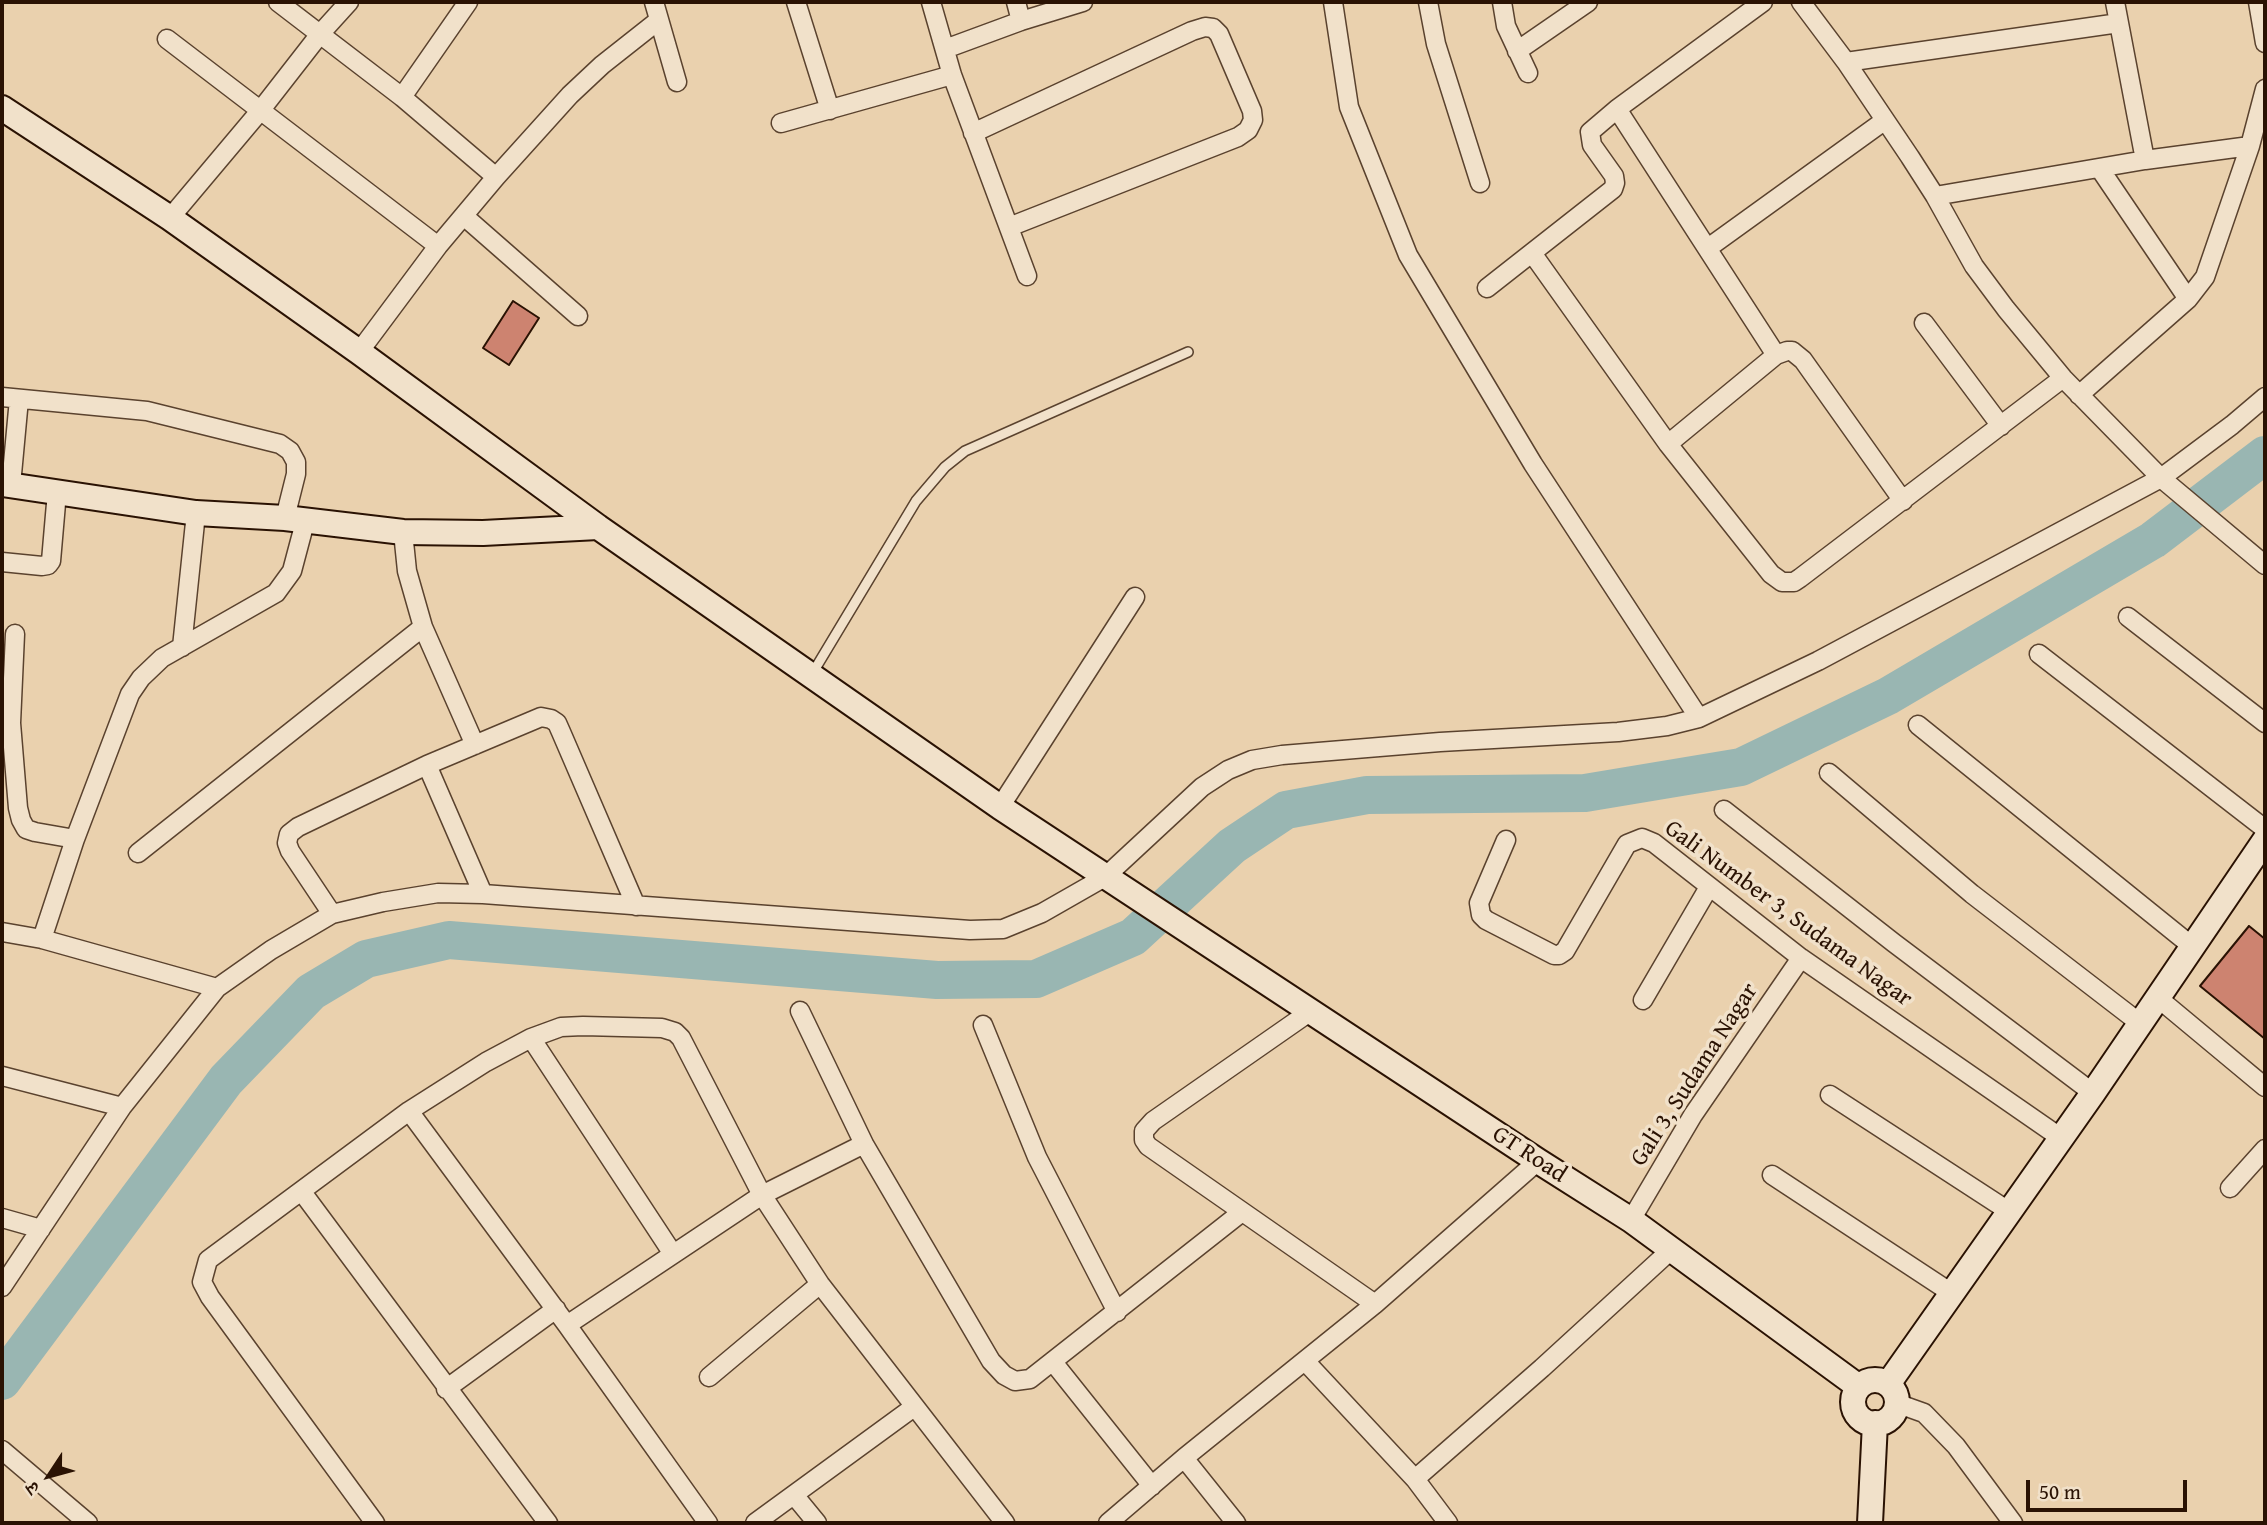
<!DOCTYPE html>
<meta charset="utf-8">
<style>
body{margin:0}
#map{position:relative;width:2267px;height:1525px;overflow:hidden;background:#ead1ae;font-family:"Gentium Book Plus","Noto Serif Devanagari",serif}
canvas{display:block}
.frame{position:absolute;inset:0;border:4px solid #2a1203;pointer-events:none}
.north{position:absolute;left:14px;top:1441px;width:70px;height:70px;-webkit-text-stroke:5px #f1e1ca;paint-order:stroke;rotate:234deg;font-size:19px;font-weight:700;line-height:28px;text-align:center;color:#2a1203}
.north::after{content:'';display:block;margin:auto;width:24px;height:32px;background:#2a1203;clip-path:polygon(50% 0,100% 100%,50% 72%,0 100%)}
.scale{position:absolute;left:2026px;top:1480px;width:161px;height:32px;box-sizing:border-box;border:4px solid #2a1203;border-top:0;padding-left:9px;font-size:21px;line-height:24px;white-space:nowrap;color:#2a1203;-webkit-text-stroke:5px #f1e1ca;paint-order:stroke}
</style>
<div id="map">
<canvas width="2267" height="1525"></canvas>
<div class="frame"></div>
<div class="north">उ</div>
<div class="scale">50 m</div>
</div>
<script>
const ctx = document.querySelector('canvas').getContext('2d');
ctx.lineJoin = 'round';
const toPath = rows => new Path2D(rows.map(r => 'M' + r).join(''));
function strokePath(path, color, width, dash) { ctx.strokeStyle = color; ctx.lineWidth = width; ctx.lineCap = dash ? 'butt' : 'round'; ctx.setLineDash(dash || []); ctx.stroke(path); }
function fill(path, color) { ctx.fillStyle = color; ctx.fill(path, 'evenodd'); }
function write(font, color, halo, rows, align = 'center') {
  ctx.font = font + ' "Gentium Book Plus",serif'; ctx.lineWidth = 7; ctx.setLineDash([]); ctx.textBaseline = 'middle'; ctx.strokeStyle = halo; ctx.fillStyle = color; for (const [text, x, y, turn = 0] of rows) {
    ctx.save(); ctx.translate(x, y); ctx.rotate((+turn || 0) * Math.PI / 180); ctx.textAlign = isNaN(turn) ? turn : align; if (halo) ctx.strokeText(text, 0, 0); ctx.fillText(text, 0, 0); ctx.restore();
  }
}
strokePath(toPath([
 [2,1381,226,1080,311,992,366,959,449,940,937,980,1036,979,1133,937,1232,846,1286,810,1367,795,1585,793,1741,767,1888,696,2153,540,2265,455]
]), '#99b6b2', 38);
const building = toPath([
 [513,301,539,318,509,365,483,348,513,301],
 [2249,926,2265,939,2265,1039,2200,986,2249,926]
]);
fill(building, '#cd8370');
strokePath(building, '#2a1203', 2);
const lane = toPath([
 [812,674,916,501,945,467,965,451,1188,352]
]);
const street = toPath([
 [278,2,402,97,496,177],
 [654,2,677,82],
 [796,2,830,110],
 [931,2,952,75,1027,276],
 [1016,2,1021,21],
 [1333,2,1349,107,1408,255,1533,464,1699,718],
 [1428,2,1436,44,1480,183],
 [1502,2,1506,26,1528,73],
 [1801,2,1846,62,1910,157,1935,196,1974,266,2006,309,2063,378,2161,478,2265,565],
 [2115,2,2145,160],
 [2258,2,2265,43],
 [167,39,438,246],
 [945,49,1021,21,1083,2],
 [1517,51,1588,2],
 [1846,62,2119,23],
 [402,97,468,2],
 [1617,109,1776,355],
 [781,123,952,75],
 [973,133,1192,31,1205,27,1213,28,1219,34,1252,111,1253,120,1248,130,1238,137,1009,227],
 [2100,169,2188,299],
 [1935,196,2145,160,2250,146],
 [465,217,578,316],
 [170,218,260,111,320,34,349,2],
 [1708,248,1884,121],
 [1532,253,1668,444,1771,574,1782,582,1794,582,1800,578,2063,378],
 [1487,288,1613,189,1615,183,1614,176,1592,145,1590,132,1617,109,1763,2],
 [1924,323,2001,426],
 [359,352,438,246,496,177,570,95,602,65,659,20],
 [2079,395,2188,299,2205,277,2250,146,2265,89],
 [2,397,147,411,280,444,290,451,296,462,296,474,285,518],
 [1668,444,1776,355,1787,351,1792,351,1803,360,1903,501],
 [11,485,19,399],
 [403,532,407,571,423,627,475,745],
 [2,562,42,566,48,565,51,561,57,492],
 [2128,617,2265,723],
 [15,634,11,723,18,808,21,820,26,829,35,832,75,839],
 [182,647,196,513],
 [2039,654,2265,829],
 [1918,725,2193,947],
 [427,765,483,894],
 [1829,773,1972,894,2141,1024],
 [1000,807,1135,597],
 [1724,810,1894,943,2093,1093],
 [1506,840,1479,903,1481,915,1486,920,1554,955,1559,955,1565,951,1627,844,1642,838,1654,843,1801,958,2061,1138],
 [138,853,423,627],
 [332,914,290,851,287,843,289,834,298,827,427,765,541,717,551,719,557,723,561,732,636,906],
 [2,932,42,939,217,988],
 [42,939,75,839,130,694,141,678,162,658,276,593,292,571,305,522],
 [2158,998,2265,1087],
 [1643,1000,1709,887],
 [800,1011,864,1144,991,1361,1004,1375,1015,1381,1030,1379,1242,1212],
 [1311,1011,1153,1121,1144,1131,1144,1140,1148,1146,1375,1304],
 [983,1025,1037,1157,1117,1312],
 [531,1038,673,1254],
 [2,1076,122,1107],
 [1830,1095,2010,1212],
 [409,1111,567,1325,708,1523],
 [1772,1175,1953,1294],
 [2230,1188,2265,1149],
 [302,1192,548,1523],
 [2,1218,41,1229],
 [1631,1220,1693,1115,1801,958],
 [2,1287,122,1107,217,988,271,950,332,914,383,902,438,893,483,894,970,930,1003,929,1042,913,1105,877,1202,787,1228,770,1252,760,1282,755,1440,742,1618,732,1667,726,1699,718,1818,661,2161,478,2232,425,2265,397],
 [567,1325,762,1195,864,1144],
 [1305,1361,1415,1479,1448,1523],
 [1053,1362,1152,1486],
 [709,1377,820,1284],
 [446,1389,556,1309],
 [1896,1403,1924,1413,1956,1446,2013,1523],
 [2,1450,88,1523],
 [1184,1458,1236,1523],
 [1415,1479,1542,1368,1672,1249],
 [794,1495,817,1523],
 [375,1523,210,1297,202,1282,208,1260,409,1111,486,1062,531,1038,561,1027,583,1026,662,1028,675,1032,681,1038,762,1195,820,1284,1005,1523],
 [755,1523,914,1407],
 [1108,1523,1184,1458,1375,1304,1538,1161]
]);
const secondary = toPath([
 [2,108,170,218,359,352,598,527,1000,807,1538,1161,1631,1220,1859,1387],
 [2,484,196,513,285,518,403,532,483,533,598,527],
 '1853 1402a22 22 0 1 1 44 0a22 22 0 1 1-44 0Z',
 [1888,1384,2093,1093,2265,840],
 [1870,1523,1875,1423]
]);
strokePath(lane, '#5a422e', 12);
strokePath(street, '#5a422e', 21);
strokePath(secondary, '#2a1203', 28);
strokePath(lane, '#f1e1ca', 9);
strokePath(street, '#f1e1ca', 18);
strokePath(secondary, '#f1e1ca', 24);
write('24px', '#2a1203', '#f1e1ca', [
 ["Gali Number 3, Sudama Nagar",1788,914,36],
 ["Gali 3, Sudama Nagar",1695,1075,-57],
 ["GT Road",1529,1155,33]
]);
</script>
